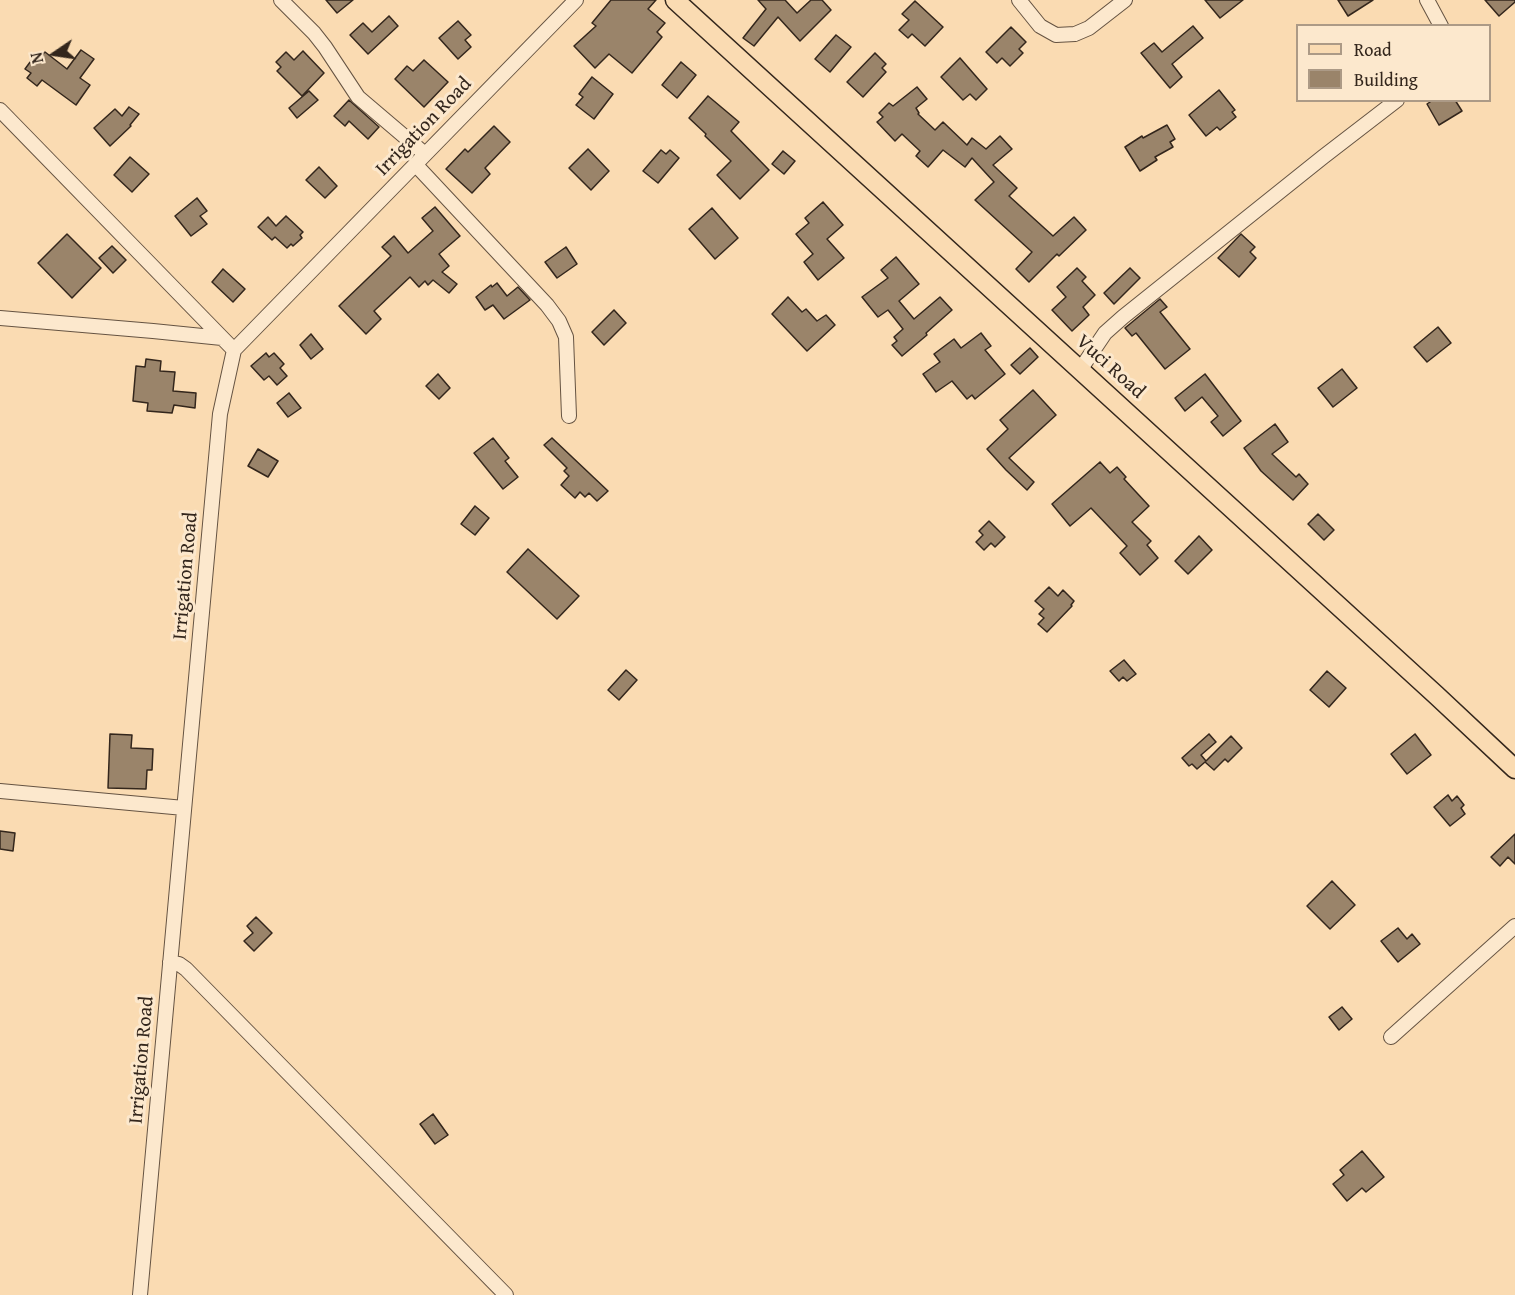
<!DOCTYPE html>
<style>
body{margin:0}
#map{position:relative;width:1515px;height:1295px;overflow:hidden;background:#fadbb2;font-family:"Gentium Book Plus",serif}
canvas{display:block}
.legend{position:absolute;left:1296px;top:24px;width:195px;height:78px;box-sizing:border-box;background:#fce8cd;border:2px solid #ac9a86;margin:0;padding:8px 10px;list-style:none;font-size:18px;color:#33261c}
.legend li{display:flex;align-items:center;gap:12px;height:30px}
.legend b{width:30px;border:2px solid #ac9a86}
.north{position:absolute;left:24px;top:24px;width:60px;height:60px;-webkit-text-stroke:4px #fce8cd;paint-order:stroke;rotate:257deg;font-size:16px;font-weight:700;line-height:24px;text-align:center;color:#33261c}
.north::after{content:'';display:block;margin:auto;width:21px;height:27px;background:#33261c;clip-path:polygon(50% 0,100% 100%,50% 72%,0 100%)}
</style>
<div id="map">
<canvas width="1515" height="1295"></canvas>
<ul class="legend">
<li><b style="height:8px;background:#fadbb2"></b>Road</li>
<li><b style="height:16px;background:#9a846a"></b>Building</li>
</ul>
<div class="north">N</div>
</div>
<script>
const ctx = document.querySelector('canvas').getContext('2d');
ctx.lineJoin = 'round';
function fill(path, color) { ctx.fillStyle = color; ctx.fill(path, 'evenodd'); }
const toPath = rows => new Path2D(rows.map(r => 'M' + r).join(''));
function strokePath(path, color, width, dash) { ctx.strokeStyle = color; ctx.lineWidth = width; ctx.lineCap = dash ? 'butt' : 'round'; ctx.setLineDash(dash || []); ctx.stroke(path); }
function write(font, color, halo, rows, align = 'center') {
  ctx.font = font + ' "Gentium Book Plus",serif'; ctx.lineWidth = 6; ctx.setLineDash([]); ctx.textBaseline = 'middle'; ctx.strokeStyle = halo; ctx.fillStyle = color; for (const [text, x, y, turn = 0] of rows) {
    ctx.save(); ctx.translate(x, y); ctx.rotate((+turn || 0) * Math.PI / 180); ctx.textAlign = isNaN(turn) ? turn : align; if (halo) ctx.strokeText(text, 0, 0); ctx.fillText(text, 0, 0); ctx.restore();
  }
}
const building = toPath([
 [326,0,353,0,337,13,326,0],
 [611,0,656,0,648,9,665,23,657,32,662,37,632,73,609,54,595,68,574,46,596,26,592,23,611,0],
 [758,0,785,0,797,13,811,0,822,0,831,10,800,41,778,17,754,46,743,38,766,9,758,0],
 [1205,0,1243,0,1220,18,1205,0],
 [1338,0,1373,0,1348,16,1338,0],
 [1485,0,1515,0,1515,2,1499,16,1485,0],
 [915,1,943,27,925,46,912,34,908,38,899,30,909,20,902,14,915,1],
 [389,16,398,26,368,54,350,35,363,23,372,32,389,16],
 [458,21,471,35,465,40,471,47,458,59,439,38,458,21],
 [1193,26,1203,38,1172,64,1182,77,1170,88,1141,53,1154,43,1162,52,1193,26],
 [1011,27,1026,42,1019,49,1023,53,1010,66,1002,58,997,63,986,52,1011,27],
 [836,35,851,47,830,72,815,59,836,35],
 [81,50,94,59,80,78,90,85,76,105,42,80,37,86,27,78,31,73,25,69,36,54,40,57,45,52,67,69,81,50],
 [303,51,324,73,302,96,277,71,281,67,276,62,286,52,294,60,303,51],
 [875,53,886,64,882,68,886,72,863,97,847,82,875,53],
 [960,58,987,89,976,100,970,94,963,100,941,77,960,58],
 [424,60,448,82,424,107,395,79,407,66,413,71,424,60],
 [681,62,696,75,677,98,662,85,681,62],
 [592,77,613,94,594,119,576,105,583,97,579,94,592,77],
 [917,87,927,99,916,108,919,113,918,114,935,130,943,122,967,145,972,138,986,149,1000,136,1012,149,993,165,1017,188,1009,196,1053,236,1074,217,1086,230,1059,256,1057,254,1029,282,1016,269,1032,252,975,200,994,182,972,158,965,167,943,150,928,167,916,156,920,151,902,134,895,141,877,122,883,117,879,113,889,103,893,106,917,87],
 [1219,90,1235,110,1232,112,1236,117,1220,130,1217,127,1206,136,1189,115,1219,90],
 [309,91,318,100,297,118,289,108,309,91],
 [708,96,739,122,731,131,769,170,740,199,717,175,731,161,705,136,706,134,689,118,708,96],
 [349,100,379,127,368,139,349,121,345,126,334,116,349,100],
 [1433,100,1455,100,1462,111,1439,125,1427,104,1433,100],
 [129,107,139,114,130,125,131,126,110,146,94,128,115,109,122,116,129,107],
 [1167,125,1175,139,1170,142,1173,147,1155,157,1157,160,1140,171,1125,147,1142,136,1143,138,1167,125],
 [494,126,510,142,485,168,490,174,472,193,446,169,465,149,468,152,494,126],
 [588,149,609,171,591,190,569,168,588,149],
 [661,150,666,154,670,150,679,158,658,183,643,171,661,150],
 [783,151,795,161,784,174,772,164,783,151],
 [130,157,149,174,132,192,114,175,130,157],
 [319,167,337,186,325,198,306,180,319,167],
 [197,198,207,211,200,216,207,224,191,236,175,216,197,198],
 [823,202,843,225,827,239,844,258,818,280,804,262,813,254,796,234,809,223,805,218,823,202],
 [435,207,460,236,439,254,449,266,442,272,457,284,449,293,433,280,428,285,425,281,419,287,410,277,374,311,381,319,366,334,339,306,391,256,382,247,394,236,408,253,433,231,422,218,435,207],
 [712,208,738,238,715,259,689,229,712,208],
 [286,216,303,232,300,235,302,238,293,246,291,244,287,248,275,237,272,240,258,227,268,217,276,226,286,216],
 [67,234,101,268,72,298,38,263,67,234],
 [1241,234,1255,247,1250,252,1256,258,1239,277,1218,258,1241,234],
 [112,246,126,260,113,273,99,258,112,246],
 [566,247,577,264,557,278,545,262,566,247],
 [896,257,919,284,899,301,914,319,940,297,952,310,926,333,927,335,902,356,892,345,897,341,894,337,903,329,888,310,878,317,862,297,888,278,881,270,896,257],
 [1077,268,1086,277,1082,281,1095,295,1083,307,1089,315,1072,331,1052,310,1066,297,1057,287,1077,268],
 [1130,268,1140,278,1114,304,1104,293,1130,268],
 [223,269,245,289,233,302,212,282,223,269],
 [497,283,507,296,518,287,530,300,504,319,493,305,485,310,476,297,491,285,492,287,497,283],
 [788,297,802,312,806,309,817,321,826,315,835,325,807,351,772,314,788,297],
 [1160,299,1167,307,1160,312,1190,349,1165,369,1136,333,1132,336,1125,328,1160,299],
 [614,310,626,323,604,345,592,332,614,310],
 [1438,327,1451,343,1427,362,1414,347,1438,327],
 [981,333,991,346,985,350,1005,374,975,399,972,395,967,399,952,381,936,392,923,374,940,362,934,354,954,339,961,348,981,333],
 [311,334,323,349,311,359,300,345,311,334],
 [1030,348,1038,357,1020,374,1011,365,1030,348],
 [266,353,269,357,274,353,284,364,280,368,287,376,277,385,269,376,264,380,251,366,266,353],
 [146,359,161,361,160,371,175,372,173,391,196,393,195,408,174,405,172,413,147,411,148,403,133,401,136,366,145,367,146,359],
 [1342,369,1357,388,1333,407,1318,388,1342,369],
 [438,374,450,388,439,399,426,386,438,374],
 [1205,374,1241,421,1223,436,1211,422,1218,416,1202,397,1185,411,1175,398,1205,374],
 [1033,390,1056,415,1009,458,1034,482,1027,490,1006,470,987,449,1008,429,1000,420,1033,390],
 [289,393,301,408,288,417,277,403,289,393],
 [1275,424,1288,442,1272,454,1296,477,1299,474,1308,484,1293,500,1261,471,1244,448,1275,424],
 [493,438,509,458,505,461,518,477,503,489,474,453,493,438],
 [552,438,608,491,597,501,589,493,585,497,580,492,575,498,561,485,569,476,564,471,567,468,544,445,552,438],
 [258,449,278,461,268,477,248,466,258,449],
 [1100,462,1110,473,1117,467,1126,477,1124,479,1149,506,1132,522,1151,541,1147,545,1158,558,1140,575,1120,553,1127,546,1091,508,1070,526,1052,504,1100,462],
 [475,506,489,518,475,535,461,524,475,506],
 [1318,514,1334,530,1324,540,1308,524,1318,514],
 [989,521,1005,537,995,547,991,543,984,550,976,542,983,535,979,531,989,521],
 [1199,536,1212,550,1188,574,1175,561,1199,536],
 [528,549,579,596,557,619,507,572,528,549],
 [1049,587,1058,596,1063,590,1074,601,1071,605,1072,606,1047,632,1038,624,1044,618,1039,614,1044,609,1035,601,1049,587],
 [1124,660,1136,674,1127,681,1123,677,1119,681,1110,671,1124,660],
 [626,670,637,680,619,700,608,690,626,670],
 [1327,671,1346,688,1329,707,1310,690,1327,671],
 [110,734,132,735,131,748,153,749,152,770,147,770,146,789,108,788,110,734],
 [1209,734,1216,742,1201,755,1206,761,1231,736,1242,748,1228,762,1225,759,1214,770,1205,762,1197,769,1192,764,1189,766,1182,758,1209,734],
 [1415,734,1431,755,1407,774,1391,754,1415,734],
 [1448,795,1452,801,1457,796,1464,805,1461,808,1465,814,1450,826,1434,807,1448,795],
 [0,831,15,833,13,851,0,849,0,831],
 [1515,834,1515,864,1508,857,1500,866,1491,857,1515,834],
 [1332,881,1355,905,1330,929,1307,906,1332,881],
 [256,917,272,933,254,951,244,941,253,933,247,926,256,917],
 [1398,928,1407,939,1412,934,1420,944,1398,962,1381,941,1398,928],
 [1342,1007,1352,1019,1339,1030,1329,1017,1342,1007],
 [433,1114,448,1135,435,1144,420,1124,433,1114],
 [1362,1151,1384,1177,1366,1192,1362,1188,1347,1201,1333,1184,1344,1175,1340,1170,1362,1151]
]);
fill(building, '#9a846a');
strokePath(building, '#33261c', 1.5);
const minor = toPath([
 [281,0,314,33,325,47,358,97,425,154],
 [1019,0,1040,26,1056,35,1075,34,1089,28,1125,0],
 [1427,0,1441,26],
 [0,110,234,350],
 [415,164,547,305,559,321,566,337,569,416],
 [0,318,153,331,222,338],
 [1080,370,1105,333,1123,317,1323,157,1397,100],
 [0,791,184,808],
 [170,962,179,964,186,969,506,1295],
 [1391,1037,1515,926],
 [140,1295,220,414,234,350,576,0]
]);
const major = toPath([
 [675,0,1436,695,1515,769]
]);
strokePath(minor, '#655342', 16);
strokePath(major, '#33261c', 21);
strokePath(minor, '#fce8cd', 14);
strokePath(major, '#fadbb2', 18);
write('20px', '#33261c', '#fce8cd', [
 ["Irrigation Road",424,127,-46],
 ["Vuci Road",1110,367,42],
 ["Irrigation Road",186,576,-85],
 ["Irrigation Road",142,1060,-85]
]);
</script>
